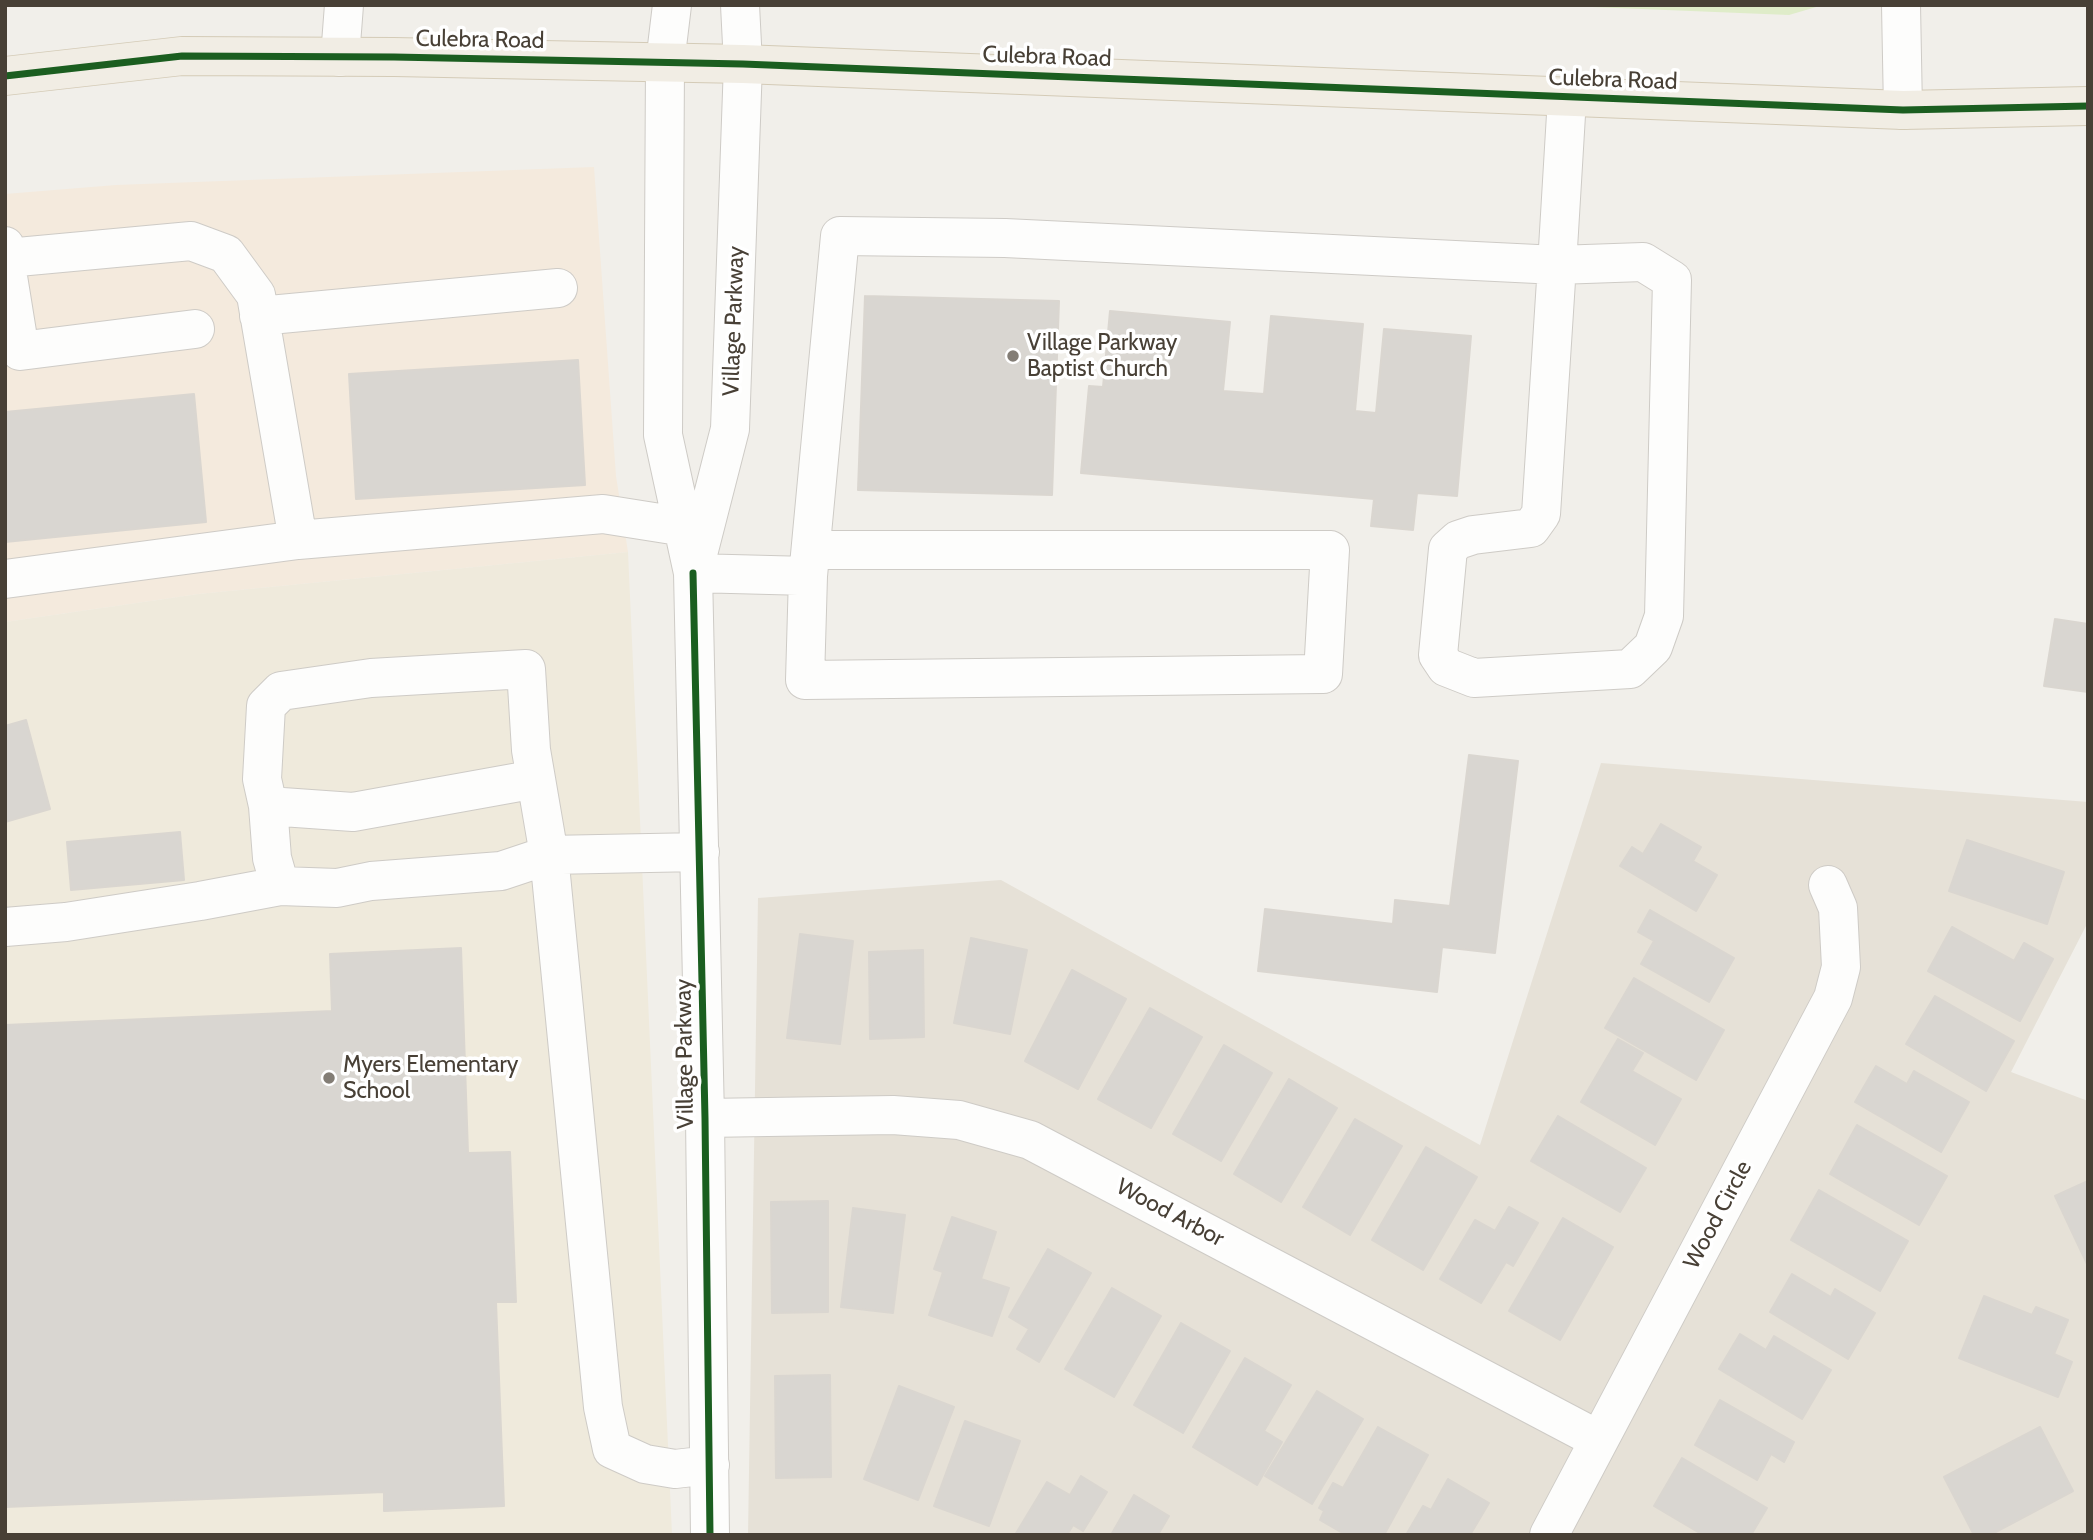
<!DOCTYPE html>
<style>
body{margin:0}
#map{position:relative;width:2093px;height:1540px;overflow:hidden;background:#f1efea;font-family:Cabin,sans-serif}
canvas{display:block}
.frame{position:absolute;inset:0;border:7px solid #484036;pointer-events:none}
</style>
<div id="map">
<canvas width="2093" height="1540"></canvas>
<div class="frame"></div>
</div>
<script>
const ctx = document.querySelector('canvas').getContext('2d');
ctx.lineJoin = 'round';
function fill(path, color) { ctx.fillStyle = color; ctx.fill(path, 'evenodd'); }
const toPath = rows => new Path2D(rows.map(r => 'M' + r).join(''));
function strokePath(path, color, width, dash) { ctx.strokeStyle = color; ctx.lineWidth = width; ctx.lineCap = dash ? 'butt' : 'round'; ctx.setLineDash(dash || []); ctx.stroke(path); }
function write(font, color, halo, rows, align = 'center') {
  ctx.font = font + ' Cabin,sans-serif'; ctx.lineWidth = 7; ctx.setLineDash([]); ctx.textBaseline = 'middle'; ctx.strokeStyle = halo; ctx.fillStyle = color; for (const [text, x, y, turn = 0] of rows) {
    ctx.save(); ctx.translate(x, y); ctx.rotate((+turn || 0) * Math.PI / 180); ctx.textAlign = isNaN(turn) ? turn : align; if (halo) ctx.strokeText(text, 0, 0); ctx.fillText(text, 0, 0); ctx.restore();
  }
}
fill(toPath([
 [1601,763,2088,802,2088,922,2011,1072,2088,1101,2088,1535,748,1535,758,898,1001,880,1480,1145]
]), '#e6e1d7');
fill(toPath([
 [594,167,616,476,628,552,199,594,5,622,5,194,116,185]
]), '#f4eadd');
fill(toPath([
 [628,552,672,1535,5,1535,5,622,199,594]
]), '#efeadc');
fill(toPath([
 [1543,5,1823,5,1789,15]
]), '#dfecc9');
const building = toPath([
 [865,296,1059,301,1052,495,858,490,865,296],
 [1110,311,1230,322,1223,391,1264,394,1271,316,1363,324,1355,411,1376,413,1384,329,1471,336,1457,496,1417,493,1413,530,1371,526,1374,499,1081,473,1089,386,1103,387,1110,311],
 [578,360,585,485,356,499,349,374,578,360],
 [194,394,206,522,5,542,5,412,194,394],
 [2055,619,2088,624,2088,692,2044,686,2055,619],
 [26,720,50,809,5,822,5,726,26,720],
 [1469,755,1518,761,1495,953,1442,947,1437,992,1258,971,1265,909,1393,924,1395,900,1450,906,1469,755],
 [1661,824,1701,847,1693,861,1717,875,1696,911,1620,866,1632,847,1643,854,1661,824],
 [180,832,184,880,71,890,67,842,180,832],
 [1967,840,2064,872,2047,924,1949,891,1967,840],
 [1650,910,1734,958,1709,1002,1641,964,1654,941,1638,932,1650,910],
 [1952,927,2014,961,2024,943,2053,959,2020,1021,1928,971,1952,927],
 [800,934,853,941,840,1044,787,1038,800,934],
 [971,938,1027,950,1010,1034,954,1023,971,938],
 [461,948,468,1153,510,1152,516,1302,496,1302,504,1506,384,1511,384,1492,5,1507,5,1025,332,1011,330,954,461,948],
 [923,950,924,1037,870,1039,869,952,923,950],
 [1072,970,1126,999,1078,1089,1025,1061,1072,970],
 [1634,978,1724,1030,1696,1080,1605,1028,1634,978],
 [1935,996,2014,1041,1986,1091,1906,1044,1935,996],
 [1150,1008,1202,1037,1151,1128,1098,1099,1150,1008],
 [1618,1039,1643,1053,1632,1071,1681,1099,1655,1145,1581,1102,1618,1039],
 [1224,1045,1272,1073,1221,1161,1173,1134,1224,1045],
 [1876,1066,1907,1084,1914,1071,1969,1102,1941,1152,1855,1102,1876,1066],
 [1289,1079,1337,1108,1281,1202,1234,1174,1289,1079],
 [1558,1116,1646,1168,1620,1212,1531,1161,1558,1116],
 [1355,1119,1402,1146,1350,1235,1303,1207,1355,1119],
 [1857,1125,1947,1176,1919,1225,1830,1174,1857,1125],
 [1426,1147,1477,1177,1423,1270,1372,1240,1426,1147],
 [2088,1181,2088,1266,2055,1196,2088,1181],
 [1819,1190,1908,1241,1880,1291,1791,1240,1819,1190],
 [828,1201,828,1312,772,1313,771,1202,828,1201],
 [1509,1207,1538,1223,1513,1266,1506,1262,1481,1303,1440,1279,1475,1220,1495,1231,1509,1207],
 [853,1208,905,1215,893,1313,841,1307,853,1208],
 [952,1217,996,1232,981,1279,1009,1288,992,1336,929,1315,943,1272,934,1269,952,1217],
 [1563,1218,1613,1247,1560,1340,1509,1311,1563,1218],
 [1048,1249,1091,1273,1039,1362,1017,1349,1029,1329,1009,1317,1048,1249],
 [1792,1274,1831,1297,1835,1289,1875,1313,1848,1359,1770,1312,1792,1274],
 [1112,1288,1161,1316,1114,1397,1065,1369,1112,1288],
 [1984,1296,2032,1315,2036,1307,2068,1320,2054,1354,2072,1362,2058,1397,1959,1358,1984,1296],
 [1181,1323,1230,1351,1183,1433,1134,1405,1181,1323],
 [1740,1334,1766,1350,1774,1336,1831,1370,1802,1419,1719,1369,1740,1334],
 [1245,1358,1291,1385,1264,1431,1282,1442,1257,1485,1193,1447,1245,1358],
 [830,1375,831,1477,776,1478,775,1376,830,1375],
 [899,1386,954,1407,918,1500,864,1479,899,1386],
 [1317,1391,1363,1419,1312,1504,1265,1476,1317,1391],
 [1720,1400,1794,1442,1784,1462,1771,1454,1757,1480,1695,1445,1720,1400],
 [965,1421,1020,1441,989,1526,934,1506,965,1421],
 [1378,1427,1428,1455,1384,1535,1346,1535,1320,1520,1324,1511,1319,1508,1333,1483,1343,1488,1378,1427],
 [2040,1427,2073,1491,1990,1535,1974,1535,1944,1477,2040,1427],
 [1682,1458,1767,1508,1751,1535,1703,1535,1654,1506,1682,1458],
 [1081,1476,1107,1492,1083,1531,1073,1525,1067,1535,1015,1535,1047,1482,1070,1495,1081,1476],
 [1448,1479,1489,1503,1470,1535,1406,1535,1423,1506,1431,1510,1448,1479],
 [1134,1495,1169,1516,1159,1533,1161,1535,1111,1535,1134,1495]
]);
fill(building, '#d9d6d1');
strokePath(building, '#dad6d0', 2);
const minor = toPath([
 [672,5,665,63,663,435,693,573,705,1118,710,1535],
 [1901,5,1903,110],
 [340,57,344,5],
 [5,246,7,258,191,241,226,254,256,295,298,540,603,514,704,530],
 [5,258,20,351,195,329],
 [1643,262,1672,280,1664,616,1653,647,1630,669,1474,678,1446,667,1438,655,1448,549,1458,540,1473,535,1531,528,1541,514,1557,265,1643,262],
 [259,316,558,288],
 [698,554,730,429,743,64,740,5],
 [693,573,808,576,840,236,1005,238,1557,265,1567,98],
 [808,576,805,680,1323,674,1330,550,811,550],
 [5,579,298,540],
 [536,779,353,812,268,806,262,779,266,706,281,691,371,678,526,669,531,750,536,779,549,855,603,1407,612,1449,645,1464,675,1469,710,1465],
 [268,806,272,858,280,886,337,888,371,881,501,871,549,855,700,852],
 [5,927,66,922,200,901,280,886],
 [705,1118,893,1115,959,1120,1030,1140,1599,1440],
 [1549,1535,1833,998,1841,967,1838,908,1828,885]
]);
const major = toPath([
 [5,76,182,56,394,57,743,64,1903,110,2088,106]
]);
strokePath(minor, '#cecbc6', 40);
strokePath(major, '#d4cbb7', 40);
strokePath(minor, '#fdfdfc', 38);
strokePath(major, '#f1ede4', 38);
strokePath(toPath([
 [5,76,182,56,394,57,743,64,1903,110,2088,106],
 [693,573,705,1118,710,1535]
]), '#1b5e20', 7);
for (const [x, y, r, color] of [
 [1013,356,7,"#837d75"],
 [329,1078,7,"#837d75"]
]) { const dot = new Path2D(); dot.arc(x, y, r, 0, 2 * Math.PI); ctx.fillStyle = color; ctx.fill(dot); strokePath(dot, '#fff', 2.5); }
write('23px', '#484036', '#fff', [
 ["Culebra Road",480,40,1],
 ["Culebra Road",1047,57,2],
 ["Culebra Road",1613,80,2],
 ["Village Parkway",734,321,-88],
 ["Village Parkway",685,1054,-91],
 ["Wood Arbor",1170,1213,28],
 ["Wood Circle",1718,1215,-62]
]);
write('23px', '#484036', '#fff', [
 ["Village Parkway",1027,343],
 ["Baptist Church",1027,369],
 ["Myers Elementary",343,1065],
 ["School",343,1091]
], 'left');
</script>
